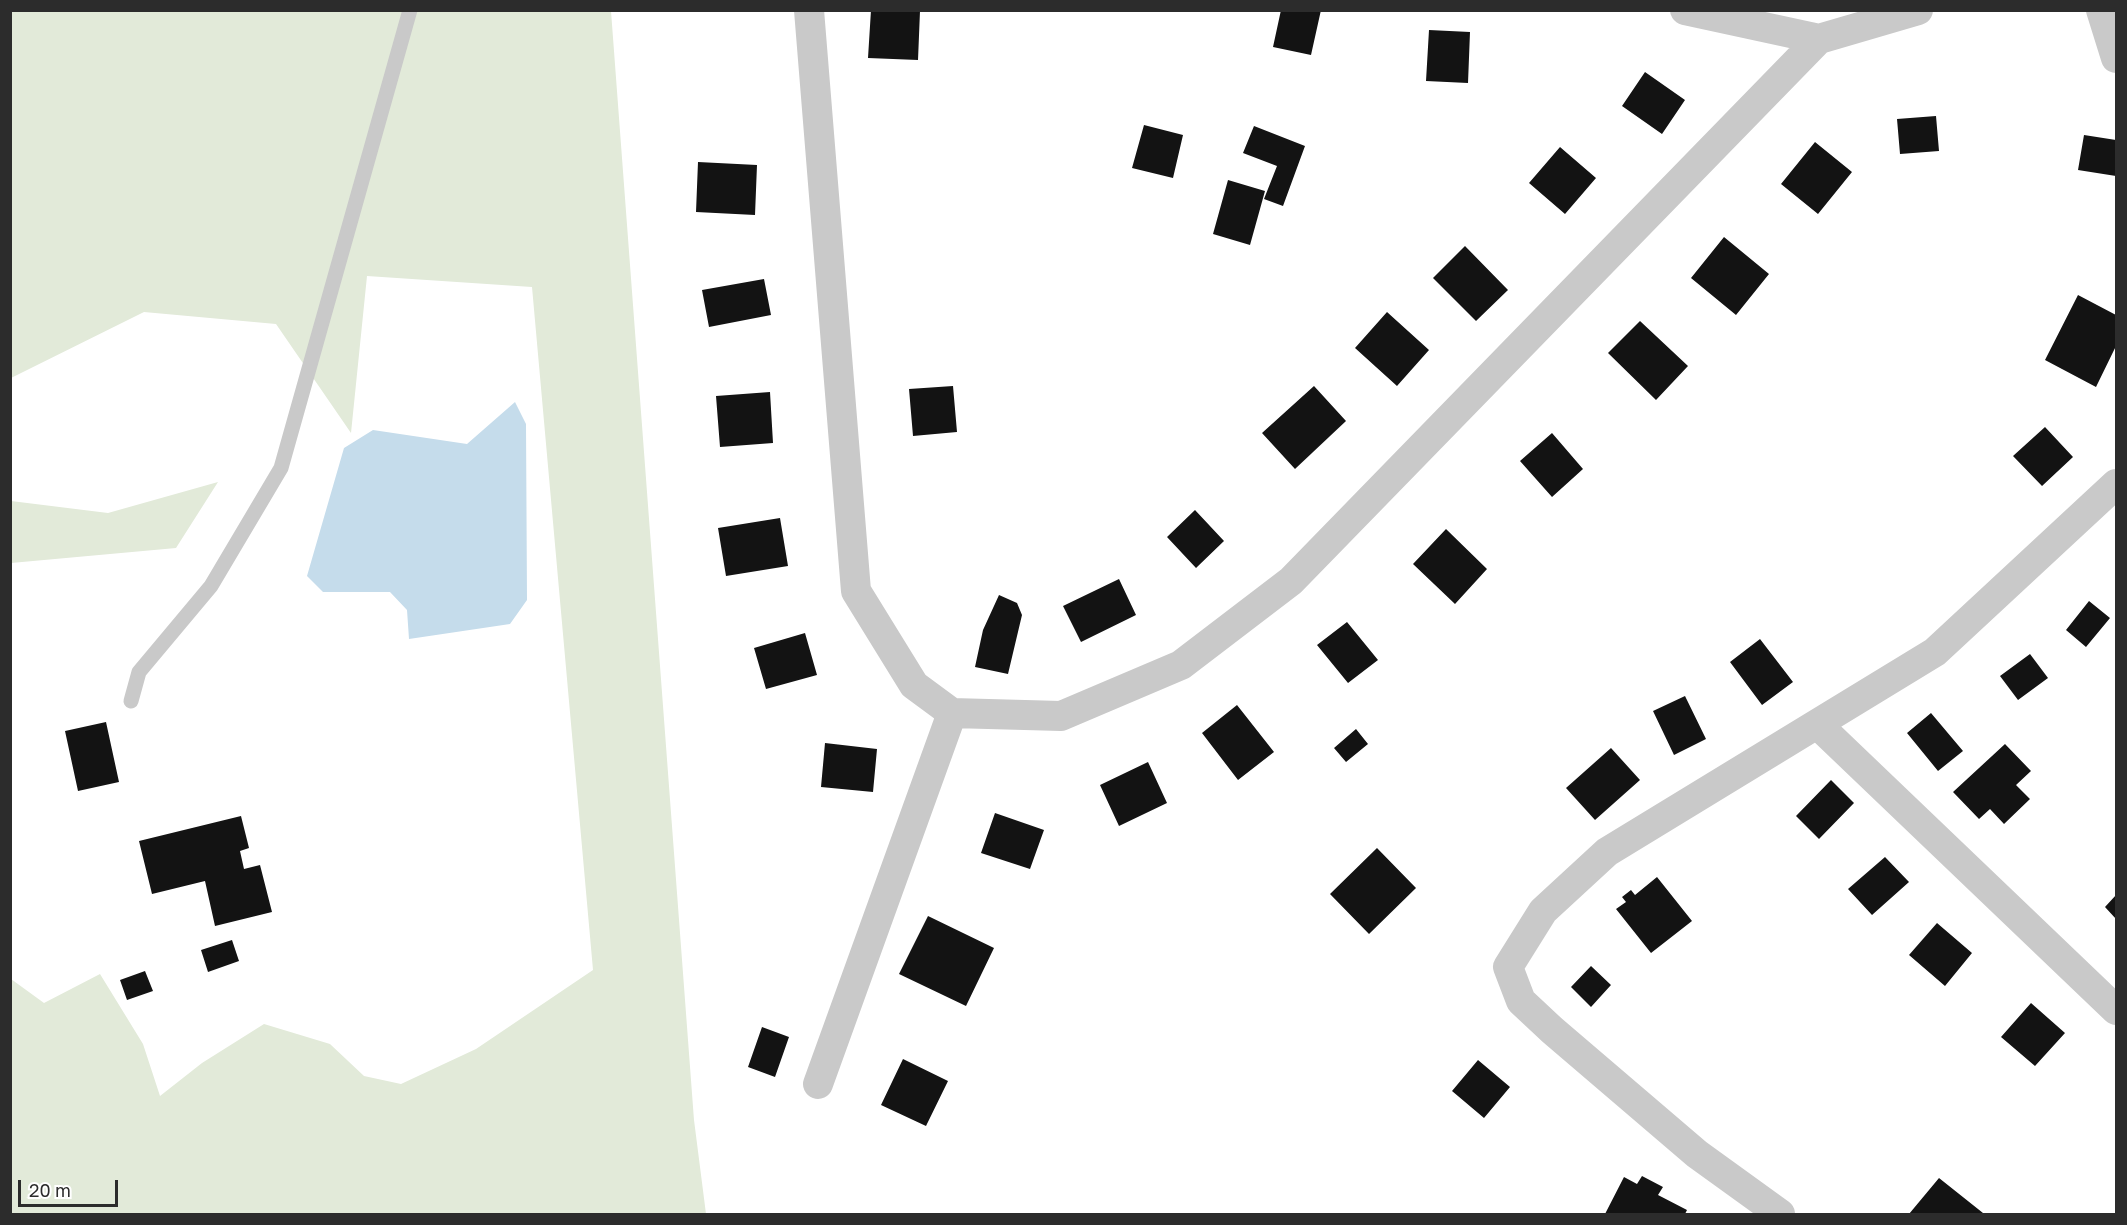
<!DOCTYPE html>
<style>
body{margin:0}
#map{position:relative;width:2127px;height:1225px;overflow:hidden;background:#fff;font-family:"Golos Text",sans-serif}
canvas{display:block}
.frame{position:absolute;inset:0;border:12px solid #2c2c2c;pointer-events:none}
.scale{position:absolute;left:18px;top:1180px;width:100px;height:27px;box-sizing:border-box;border:3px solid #2c2c2c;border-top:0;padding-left:8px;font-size:18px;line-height:21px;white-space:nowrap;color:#2c2c2c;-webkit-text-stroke:4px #fff;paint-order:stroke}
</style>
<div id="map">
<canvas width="2127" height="1225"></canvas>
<div class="frame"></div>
<div class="scale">20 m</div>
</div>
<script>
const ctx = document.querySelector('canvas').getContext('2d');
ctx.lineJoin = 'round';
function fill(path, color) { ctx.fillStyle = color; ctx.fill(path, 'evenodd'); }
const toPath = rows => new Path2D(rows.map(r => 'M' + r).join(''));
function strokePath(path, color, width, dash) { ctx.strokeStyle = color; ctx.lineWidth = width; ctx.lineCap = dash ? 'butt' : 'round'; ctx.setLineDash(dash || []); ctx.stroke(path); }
fill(toPath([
 [11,11,611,11,694,1120,706,1214,11,1214,11,979,44,1003,100,974,143,1044,160,1096,202,1063,264,1024,330,1044,364,1076,401,1084,476,1049,593,970,532,287,367,276,351,433,276,324,144,312,11,378],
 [218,482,176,548,11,563,11,501,108,513]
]), '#e2ead9');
fill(toPath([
 [515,402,526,424,527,600,510,624,409,639,407,610,390,592,323,592,307,576,344,448,373,430,467,444]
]), '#c5dceb');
fill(toPath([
 [871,10,920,11,918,60,868,58],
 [1281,10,1321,10,1311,55,1273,47],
 [1429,30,1470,32,1468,83,1426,81],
 [1645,72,1685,100,1662,134,1622,106],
 [1936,116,1939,151,1900,154,1897,119],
 [1144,125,1183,135,1173,178,1132,168],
 [1254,126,1305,146,1283,206,1264,199,1277,166,1243,153],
 [2084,135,2116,140,2116,176,2078,170],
 [1815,142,1852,172,1818,214,1781,184],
 [1560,147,1596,178,1565,214,1529,183],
 [698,162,757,165,755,215,696,212],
 [1228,180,1265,191,1250,245,1213,234],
 [1724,237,1769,274,1736,315,1691,278],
 [1465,246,1508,290,1476,321,1433,278],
 [764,279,771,315,709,327,702,290],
 [2078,295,2116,315,2116,346,2096,387,2045,360],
 [1387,312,1429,350,1397,386,1355,348],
 [1640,321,1688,366,1656,400,1608,353],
 [953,386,957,432,913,436,909,389],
 [1314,386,1346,421,1295,469,1262,433],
 [770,392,773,443,720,447,716,396],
 [2045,427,2073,457,2042,486,2013,456],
 [1552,433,1583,469,1552,497,1520,461],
 [1195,510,1224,541,1196,568,1167,537],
 [780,518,788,566,726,576,718,528],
 [1446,529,1487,569,1455,604,1413,564],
 [1119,579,1136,615,1081,642,1063,606],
 [999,595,1017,603,1022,615,1008,674,975,667,983,630],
 [2089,601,2110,618,2086,647,2066,630],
 [1347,622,1378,660,1348,683,1317,645],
 [805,633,817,675,766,689,754,648],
 [1760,639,1793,682,1762,705,1730,662],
 [2030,654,2048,678,2018,700,2000,676],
 [1685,696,1706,739,1674,755,1653,711],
 [1237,705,1274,752,1238,780,1202,733],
 [1931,713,1963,751,1938,771,1907,733],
 [106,722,119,782,78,791,65,731],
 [1356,729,1368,744,1346,762,1334,748],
 [825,743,877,749,873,792,821,787],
 [2005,744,2031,771,2016,785,2030,799,2004,824,1990,809,1979,819,1953,792],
 [1611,748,1640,780,1595,820,1566,788],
 [1148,762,1167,803,1119,826,1100,785],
 [1831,780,1854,803,1819,839,1796,816],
 [995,813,1044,830,1030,869,981,853],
 [241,816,249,848,240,851,244,869,260,865,272,912,215,926,205,881,152,894,139,841],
 [1377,848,1416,888,1369,934,1330,894],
 [1885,857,1909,882,1872,915,1848,889],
 [1657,877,1692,921,1651,953,1616,909,1626,902,1622,897,1631,890,1635,895],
 [2116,895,2116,919,2105,907],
 [928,916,994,948,966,1006,899,974],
 [1937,923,1972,953,1945,986,1909,955],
 [232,940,239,961,208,972,201,950],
 [1591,966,1611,985,1591,1007,1571,987],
 [145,971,153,991,127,1000,120,980],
 [2031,1003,2065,1033,2035,1066,2001,1037],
 [762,1027,789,1037,775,1077,748,1067],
 [903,1059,948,1081,926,1126,881,1105],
 [1478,1060,1510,1087,1484,1118,1452,1091],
 [1642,1176,1663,1187,1658,1195,1687,1210,1685,1214,1605,1214,1624,1177,1637,1184],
 [1939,1178,1983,1213,1982,1214,1909,1214]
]), '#131313');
strokePath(toPath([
 [131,701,139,672,211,586,281,468,410,10]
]), '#c9c9c9', 15);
strokePath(toPath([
 [809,10,856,591,914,685,952,713,1061,716,1181,665,1291,581,1819,39],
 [1685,10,1819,39,1918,10],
 [2101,10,2116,58],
 [1817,724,2116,1010],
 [818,1084,952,713],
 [1780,1214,1697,1154,1552,1030,1521,1001,1508,967,1543,911,1607,852,1935,652,2116,484]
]), '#c9c9c9', 30);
</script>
